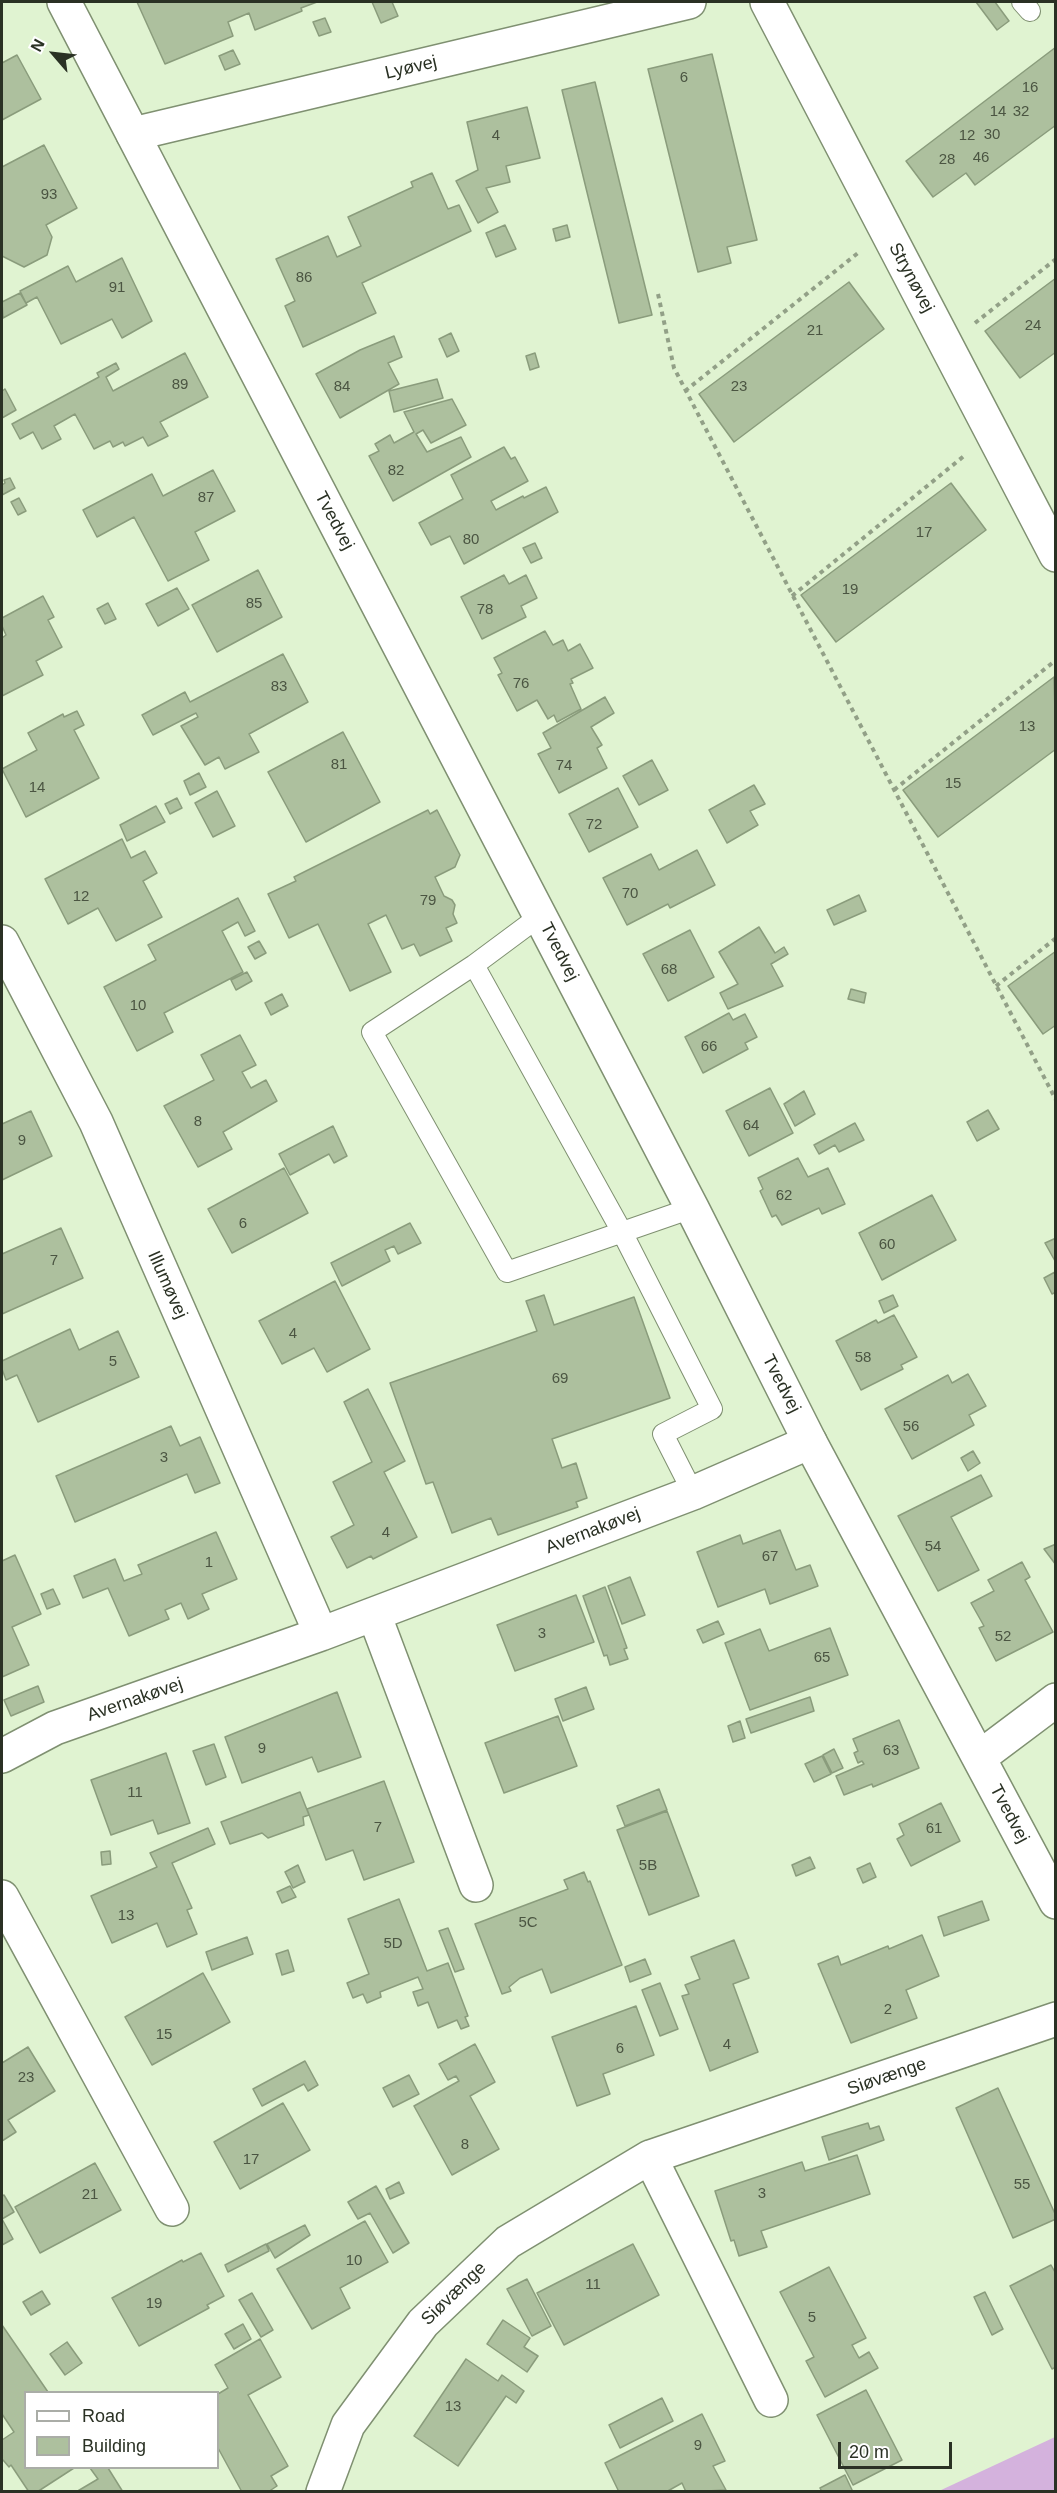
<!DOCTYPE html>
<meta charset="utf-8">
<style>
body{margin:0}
#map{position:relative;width:1057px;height:2493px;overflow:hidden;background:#e0f3d1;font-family:Arial,sans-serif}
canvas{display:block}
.frame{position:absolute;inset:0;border:3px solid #2a3124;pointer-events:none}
.legend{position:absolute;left:24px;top:2391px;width:195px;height:78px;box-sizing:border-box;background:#fff;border:2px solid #aaada7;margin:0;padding:8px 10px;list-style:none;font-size:18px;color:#2a3124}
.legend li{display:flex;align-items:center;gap:12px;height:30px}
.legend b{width:30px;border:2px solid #aaada7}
.north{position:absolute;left:24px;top:24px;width:60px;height:60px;-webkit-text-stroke:4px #fff;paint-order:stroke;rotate:298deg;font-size:16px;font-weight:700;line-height:24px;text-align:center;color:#2a3124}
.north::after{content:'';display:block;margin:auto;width:21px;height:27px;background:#2a3124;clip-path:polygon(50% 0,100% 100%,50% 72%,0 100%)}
.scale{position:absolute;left:838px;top:2442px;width:114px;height:27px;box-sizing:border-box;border:3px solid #2a3124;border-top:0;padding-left:8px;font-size:18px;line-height:21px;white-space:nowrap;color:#2a3124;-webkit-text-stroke:4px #fff;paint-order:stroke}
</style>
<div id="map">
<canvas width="1057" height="2493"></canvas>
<div class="frame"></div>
<ul class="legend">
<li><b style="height:8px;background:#fff"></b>Road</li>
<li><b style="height:16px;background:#adc09e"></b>Building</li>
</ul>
<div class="north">N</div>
<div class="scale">20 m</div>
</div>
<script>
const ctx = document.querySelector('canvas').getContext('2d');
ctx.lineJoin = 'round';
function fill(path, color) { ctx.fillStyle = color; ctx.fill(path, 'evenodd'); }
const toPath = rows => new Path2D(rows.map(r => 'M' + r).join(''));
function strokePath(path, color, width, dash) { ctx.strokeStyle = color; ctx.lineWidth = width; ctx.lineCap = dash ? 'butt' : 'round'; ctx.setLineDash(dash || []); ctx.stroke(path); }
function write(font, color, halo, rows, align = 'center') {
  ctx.font = font + ' Arial,sans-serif'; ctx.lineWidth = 5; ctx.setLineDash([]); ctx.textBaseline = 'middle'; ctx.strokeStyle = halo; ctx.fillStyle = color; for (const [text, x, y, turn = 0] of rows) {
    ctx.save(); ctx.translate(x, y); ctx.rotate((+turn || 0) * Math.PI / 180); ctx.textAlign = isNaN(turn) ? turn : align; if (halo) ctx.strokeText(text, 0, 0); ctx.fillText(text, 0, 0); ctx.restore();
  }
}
fill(toPath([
 [1055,2437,1055,2491,939,2491]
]), '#d4b2dd');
const building = toPath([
 [137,2,317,2,301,8,302,11,255,30,249,13,228,22,233,36,165,64,137,2],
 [372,2,392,2,398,16,381,23,372,2],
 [976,2,995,2,1009,21,997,30,976,2],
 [325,18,331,32,319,36,313,22,325,18],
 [1056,47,1056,125,975,185,966,173,933,197,906,161,1056,47],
 [233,50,240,64,225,70,219,56,233,50],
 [712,54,757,240,727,247,731,263,698,272,648,69,712,54],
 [17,55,41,99,2,120,2,63,17,55],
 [595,82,652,315,619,323,562,90,595,82],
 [527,107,540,158,506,166,510,182,486,188,498,212,478,223,456,181,478,170,467,122,527,107],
 [44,145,77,208,46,225,52,237,47,255,24,267,2,256,2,167,44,145],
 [432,173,448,209,459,205,471,231,362,283,376,313,303,347,285,306,295,301,276,259,328,236,337,257,361,246,348,217,413,187,411,182,432,173],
 [505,225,516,249,496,257,486,233,505,225],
 [567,225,570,237,556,241,553,229,567,225],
 [122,258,152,321,122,338,112,319,61,344,37,297,26,303,20,291,68,266,76,282,122,258],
 [1056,278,1056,352,1020,378,985,331,1056,278],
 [849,282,884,329,734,442,699,394,849,282],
 [20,293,27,305,3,318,2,302,20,293],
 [451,333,459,351,447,357,439,339,451,333],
 [394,336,402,357,388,363,399,384,340,418,316,374,360,350,394,336],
 [185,353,208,397,160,422,168,436,148,446,143,437,125,446,123,442,113,447,110,441,94,449,75,414,54,426,61,439,42,449,33,432,20,439,12,424,99,377,97,373,116,363,119,369,106,377,113,391,185,353],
 [535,353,539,367,530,370,526,356,535,353],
 [437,379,443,398,394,412,389,391,437,379],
 [5,389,16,410,2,418,2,391,5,389],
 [452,399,466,425,431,443,423,430,416,434,427,452,461,437,471,457,393,501,369,456,379,451,375,444,390,435,394,443,414,432,404,412,452,399],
 [504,447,511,459,515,457,528,481,491,501,496,510,523,496,524,498,546,487,558,512,464,564,450,536,431,545,419,523,463,499,451,475,504,447],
 [213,470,235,511,195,532,209,560,168,581,134,517,97,537,83,510,152,474,163,496,213,470],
 [10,478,15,488,2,495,2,485,5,483,4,480,10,478],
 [951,483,986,530,836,642,801,595,951,483],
 [19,498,26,511,18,515,11,502,19,498],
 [535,543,542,558,531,563,523,548,535,543],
 [258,570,282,617,217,652,192,605,258,570],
 [504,575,509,584,526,575,537,598,521,606,526,617,482,639,461,597,504,575],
 [177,588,189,609,158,626,146,604,177,588],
 [43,596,54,617,48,620,62,647,36,661,43,675,2,696,2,638,6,635,2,626,2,618,43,596],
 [108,603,116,619,105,624,97,609,108,603],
 [545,631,553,645,563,640,568,651,580,644,593,668,571,679,573,683,570,684,581,709,557,722,554,715,548,719,537,700,517,711,498,675,502,673,494,658,545,631],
 [283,654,308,702,249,734,259,752,225,769,219,757,205,765,181,726,198,717,196,713,153,735,142,715,185,692,190,702,283,654],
 [1054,677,1056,749,938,837,903,790,1054,677],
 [605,697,614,713,591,727,602,745,597,748,607,768,559,793,538,754,551,748,543,733,605,697],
 [77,711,84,725,74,730,99,778,26,817,2,769,37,750,28,733,63,714,64,717,77,711],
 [343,732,380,802,306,842,268,772,343,732],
 [652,760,668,790,639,805,623,776,652,760],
 [199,773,206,787,190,795,184,781,199,773],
 [754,785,765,804,750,811,758,825,727,843,709,810,754,785],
 [618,788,638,827,589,852,569,814,618,788],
 [217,791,235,826,213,837,195,803,217,791],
 [177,798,182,808,170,814,165,804,177,798],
 [156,806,165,822,127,841,120,825,156,806],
 [428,810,430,814,437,810,460,855,455,867,435,877,444,896,452,900,455,905,453,914,457,923,446,928,452,941,420,956,414,944,402,949,386,915,368,924,391,972,350,991,318,924,289,938,268,894,296,881,294,877,428,810],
 [122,839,131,858,145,851,157,873,143,881,162,917,116,941,98,908,68,924,45,879,122,839],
 [697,850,715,885,670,908,668,904,627,925,603,878,651,854,659,870,697,850],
 [859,895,866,911,834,925,827,910,859,895],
 [238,898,255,931,245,936,238,922,222,931,243,972,164,1013,173,1032,137,1051,104,987,156,960,148,945,238,898],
 [759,927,775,953,784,947,788,954,771,964,783,986,728,1009,720,993,738,984,719,952,759,927],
 [690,930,714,977,668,1001,643,954,690,930],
 [259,941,266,953,255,959,248,947,259,941],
 [1056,951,1056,1025,1043,1034,1008,986,1056,951],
 [247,972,252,981,236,990,231,980,247,972],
 [851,989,866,993,864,1003,848,999,851,989],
 [282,994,288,1006,271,1015,265,1003,282,994],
 [729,1013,733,1020,745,1014,757,1037,745,1043,748,1049,703,1073,685,1037,729,1013],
 [240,1035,256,1065,242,1072,251,1088,266,1080,277,1101,223,1132,232,1149,198,1167,164,1106,214,1080,201,1055,240,1035],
 [770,1088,793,1133,749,1156,726,1111,770,1088],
 [804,1091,815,1114,795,1126,784,1104,804,1091],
 [988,1110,999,1129,977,1141,967,1122,988,1110],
 [31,1111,52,1156,2,1180,2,1124,31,1111],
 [855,1123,864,1140,839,1152,835,1145,819,1154,814,1145,855,1123],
 [333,1126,347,1156,334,1163,329,1154,290,1175,279,1154,333,1126],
 [798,1158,808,1177,828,1168,845,1204,822,1214,819,1208,782,1225,776,1215,772,1217,760,1191,763,1189,758,1178,798,1158],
 [284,1168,308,1213,232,1253,208,1209,284,1168],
 [932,1195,956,1240,882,1280,859,1233,932,1195],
 [410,1223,421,1243,398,1254,394,1246,385,1250,390,1261,342,1286,331,1263,410,1223],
 [61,1228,83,1278,2,1314,2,1254,61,1228],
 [1056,1238,1056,1261,1055,1261,1045,1243,1056,1238],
 [1055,1272,1056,1292,1052,1294,1044,1278,1055,1272],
 [335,1281,370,1349,327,1372,314,1348,282,1364,259,1321,335,1281],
 [544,1295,554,1325,634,1297,670,1398,552,1439,562,1468,576,1463,587,1498,576,1502,578,1507,498,1535,491,1518,452,1533,433,1482,426,1484,390,1383,537,1331,526,1301,544,1295],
 [893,1295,898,1306,884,1313,879,1301,893,1295],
 [894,1315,917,1357,901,1365,903,1369,861,1390,836,1341,876,1320,878,1323,894,1315],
 [70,1329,79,1350,118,1331,139,1377,38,1422,17,1375,6,1380,2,1369,2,1361,70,1329],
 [968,1374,986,1406,969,1415,974,1425,912,1459,885,1409,948,1375,952,1383,968,1374],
 [368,1389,405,1461,384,1472,417,1537,373,1559,371,1556,347,1568,331,1537,354,1525,333,1482,372,1462,344,1402,368,1389],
 [171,1426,180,1446,200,1437,220,1483,195,1493,187,1474,75,1522,56,1476,171,1426],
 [973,1451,980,1463,968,1471,961,1458,973,1451],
 [981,1475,992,1496,951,1517,979,1570,938,1591,898,1516,981,1475],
 [780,1530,796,1570,810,1565,818,1586,770,1604,765,1589,718,1607,697,1552,740,1535,743,1544,780,1530],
 [216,1532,237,1579,202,1594,209,1609,188,1619,181,1603,165,1610,169,1619,129,1636,108,1588,83,1598,74,1576,115,1559,124,1581,142,1574,138,1565,216,1532],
 [1056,1544,1056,1565,1044,1549,1056,1544],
 [15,1555,41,1614,12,1627,29,1665,2,1677,2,1561,15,1555],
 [1022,1562,1030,1577,1025,1580,1053,1632,996,1661,979,1628,984,1626,971,1603,994,1591,988,1580,1022,1562],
 [630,1577,645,1615,622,1624,608,1586,630,1577],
 [605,1587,627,1648,624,1649,628,1659,610,1665,607,1655,604,1656,583,1596,605,1587],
 [53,1589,60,1604,47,1609,41,1594,53,1589],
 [576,1595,594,1642,515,1671,497,1625,576,1595],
 [718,1621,724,1634,703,1643,697,1630,718,1621],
 [830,1628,848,1675,750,1710,725,1643,760,1629,769,1651,830,1628],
 [38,1686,44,1702,11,1716,4,1700,38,1686],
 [586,1687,594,1709,563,1721,555,1699,586,1687],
 [337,1692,361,1757,318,1772,312,1757,242,1783,225,1737,337,1692],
 [810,1697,814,1711,751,1733,746,1719,810,1697],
 [558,1716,577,1766,504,1793,485,1743,558,1716],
 [899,1720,919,1768,873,1787,872,1784,844,1795,836,1776,864,1764,862,1761,858,1763,854,1753,858,1751,853,1739,899,1720],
 [740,1721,745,1738,733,1742,728,1726,740,1721],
 [214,1744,226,1777,206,1785,193,1751,214,1744],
 [834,1749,843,1768,832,1773,823,1755,834,1749],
 [166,1753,190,1823,158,1834,153,1820,111,1835,91,1780,166,1753],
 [822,1756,831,1774,814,1782,805,1764,822,1756],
 [384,1781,414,1862,364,1880,353,1850,326,1860,307,1809,384,1781],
 [659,1789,667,1810,625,1826,617,1806,659,1789],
 [300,1792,309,1815,303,1817,304,1825,268,1838,262,1833,230,1844,221,1822,300,1792],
 [941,1803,960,1841,911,1866,897,1839,904,1835,899,1824,941,1803],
 [667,1811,699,1896,649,1915,617,1830,667,1811],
 [208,1828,215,1844,172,1863,192,1908,187,1910,197,1934,167,1947,157,1923,112,1943,91,1896,157,1867,150,1853,208,1828],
 [110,1851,111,1864,102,1865,101,1852,110,1851],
 [810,1857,815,1868,796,1876,792,1865,810,1857],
 [870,1863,876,1877,863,1883,857,1869,870,1863],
 [298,1865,305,1882,293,1888,285,1872,298,1865],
 [584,1872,588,1882,590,1881,622,1965,551,1993,542,1969,520,1978,509,1987,511,1991,502,1994,475,1924,568,1889,564,1880,584,1872],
 [290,1886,296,1897,282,1903,277,1892,290,1886],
 [399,1899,427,1971,448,1963,468,2016,465,2017,469,2026,461,2029,457,2020,438,2028,428,2002,418,2006,413,1992,423,1989,418,1977,380,1992,381,1997,367,2003,363,1994,353,1998,347,1983,369,1974,348,1919,399,1899],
 [982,1901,989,1920,944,1936,938,1917,982,1901],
 [448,1928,464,1969,455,1972,439,1931,448,1928],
 [922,1935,939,1976,906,1990,917,2018,851,2043,818,1964,838,1956,841,1965,888,1946,889,1949,922,1935],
 [247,1937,253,1954,212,1970,206,1952,247,1937],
 [734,1940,749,1978,733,1984,758,2052,710,2071,682,1996,689,1994,685,1985,700,1979,691,1957,734,1940],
 [288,1950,294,1971,282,1975,276,1954,288,1950],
 [645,1959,651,1974,630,1982,625,1967,645,1959],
 [203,1973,230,2022,152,2065,125,2017,203,1973],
 [660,1983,678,2029,660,2036,642,1990,660,1983],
 [636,2006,654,2055,603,2074,610,2094,577,2106,552,2037,636,2006],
 [475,2044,495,2082,470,2096,499,2149,452,2175,414,2106,459,2081,456,2076,448,2080,439,2064,475,2044],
 [28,2047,55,2091,8,2120,16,2132,2,2141,2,2063,28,2047],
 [305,2061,318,2085,308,2091,304,2084,262,2106,253,2089,305,2061],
 [409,2075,419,2094,393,2107,383,2088,409,2075],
 [998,2088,1056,2216,1056,2219,1013,2238,956,2108,998,2088],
 [283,2103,310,2150,240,2189,214,2142,283,2103],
 [868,2123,870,2129,879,2126,884,2140,829,2160,822,2137,868,2123],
 [857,2155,870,2194,761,2231,767,2247,739,2256,734,2240,731,2241,715,2191,802,2162,805,2171,857,2155],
 [95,2163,121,2210,40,2253,15,2207,95,2163],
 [399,2182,404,2193,390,2199,386,2189,399,2182],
 [376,2186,409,2243,393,2253,370,2213,358,2219,348,2202,376,2186],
 [4,2195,14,2212,2,2219,2,2196,4,2195],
 [2,2219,13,2239,2,2245,2,2219],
 [365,2221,388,2262,340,2288,350,2308,312,2329,277,2269,365,2221],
 [305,2225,310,2235,275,2258,267,2244,305,2225],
 [266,2244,269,2251,228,2272,225,2265,266,2244],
 [633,2244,659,2295,564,2345,537,2293,633,2244],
 [201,2253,224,2296,207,2305,209,2308,139,2346,112,2298,182,2260,183,2262,201,2253],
 [1051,2265,1056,2274,1056,2367,1052,2369,1010,2286,1051,2265],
 [829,2267,866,2338,852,2345,859,2358,869,2352,878,2368,825,2397,806,2361,814,2357,780,2292,829,2267],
 [527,2279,551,2326,532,2336,507,2289,527,2279],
 [42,2291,50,2304,31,2315,23,2302,42,2291],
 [985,2292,1003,2329,992,2335,974,2297,985,2292],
 [252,2293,273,2330,261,2337,239,2300,252,2293],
 [503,2320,530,2338,524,2347,538,2356,527,2372,487,2344,503,2320],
 [243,2324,251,2339,234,2349,225,2334,243,2324],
 [2,2325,48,2392,26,2392,26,2468,74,2468,37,2492,29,2492,11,2465,9,2467,3,2460,2,2461,2,2440,14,2432,2,2414,2,2325],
 [260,2339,281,2377,248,2395,288,2466,271,2476,277,2486,268,2492,242,2492,218,2448,218,2394,228,2388,215,2365,260,2339],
 [67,2342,82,2363,65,2375,50,2354,67,2342],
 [466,2359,498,2381,502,2375,524,2391,516,2403,506,2396,458,2466,414,2436,466,2359],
 [866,2390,902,2460,853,2485,817,2415,866,2390],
 [662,2398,673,2421,620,2448,609,2425,662,2398],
 [702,2414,725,2461,713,2466,726,2490,686,2492,682,2483,666,2492,619,2492,605,2463,702,2414],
 [90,2468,108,2468,123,2492,76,2492,98,2479,90,2468],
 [845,2475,853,2492,822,2492,820,2488,845,2475]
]);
fill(building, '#adc09e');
strokePath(building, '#8a9c7c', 1.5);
const service = toPath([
 [1022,2,1030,11],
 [540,916,474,965,372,1032,507,1272,692,1208],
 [474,965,622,1232,712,1409,663,1434,693,1493]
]);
const minor = toPath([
 [767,2,1056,555],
 [133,134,689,2],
 [2,942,96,1122,321,1634],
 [374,1614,476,1885],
 [2,1756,55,1728,321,1634,693,1493,810,1442],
 [980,1757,1056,1700],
 [2,1897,172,2209],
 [650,2157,771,2400],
 [323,2492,348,2425,423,2323,508,2242,650,2157,1056,2019]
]);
const tertiary = toPath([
 [64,2,692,1208,810,1442,1056,1902]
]);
strokePath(service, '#7f9071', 22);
strokePath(minor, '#7f9071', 36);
strokePath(tertiary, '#7f9071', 36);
strokePath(toPath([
 [658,294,674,368,1056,1100],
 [975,323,1056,259],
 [685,391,858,253],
 [792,596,964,456],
 [894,790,1056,660],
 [996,986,1056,938]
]), '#92a087', 4, [4.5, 4.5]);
strokePath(service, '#fff', 20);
strokePath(minor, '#fff', 33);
strokePath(tertiary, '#fff', 33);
write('15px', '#4b5542', null, [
 ["6",684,78],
 ["16",1030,88],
 ["14",998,112],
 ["32",1021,112],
 ["30",992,135],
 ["4",496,136],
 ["12",967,136],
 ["46",981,158],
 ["28",947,160],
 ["93",49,195],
 ["86",304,278],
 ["91",117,288],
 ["24",1033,326],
 ["21",815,331],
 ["89",180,385],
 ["84",342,387],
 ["23",739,387],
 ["82",396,471],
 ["87",206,498],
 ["17",924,533],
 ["80",471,540],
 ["19",850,590],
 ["85",254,604],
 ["78",485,610],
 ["76",521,684],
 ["83",279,687],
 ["13",1027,727],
 ["81",339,765],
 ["74",564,766],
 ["15",953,784],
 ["14",37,788],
 ["72",594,825],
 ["70",630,894],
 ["12",81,897],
 ["79",428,901],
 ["68",669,970],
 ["10",138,1006],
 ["66",709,1047],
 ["8",198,1122],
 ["64",751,1126],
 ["9",22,1141],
 ["62",784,1196],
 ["6",243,1224],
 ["60",887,1245],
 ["7",54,1261],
 ["4",293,1334],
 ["58",863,1358],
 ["5",113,1362],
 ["69",560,1379],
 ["56",911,1427],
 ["3",164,1458],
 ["4",386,1533],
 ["54",933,1547],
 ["67",770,1557],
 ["1",209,1563],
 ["3",542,1634],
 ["52",1003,1637],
 ["65",822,1658],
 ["9",262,1749],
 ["63",891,1751],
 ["11",135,1793],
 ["7",378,1828],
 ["61",934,1829],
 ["5B",648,1866],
 ["13",126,1916],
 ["5C",528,1923],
 ["5D",393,1944],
 ["2",888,2010],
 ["15",164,2035],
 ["4",727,2045],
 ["6",620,2049],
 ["23",26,2078],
 ["8",465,2145],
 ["17",251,2160],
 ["55",1022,2185],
 ["3",762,2194],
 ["21",90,2195],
 ["10",354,2261],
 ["11",593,2285],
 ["19",154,2304],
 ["5",812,2318],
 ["13",453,2407],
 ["9",698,2446]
]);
write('18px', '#2a3124', '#fff', [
 ["Lyøvej",411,68,-13],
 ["Strynøvej",911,278,62],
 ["Tvedvej",334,521,62],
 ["Tvedvej",559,952,63],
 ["Illumøvej",167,1285,66],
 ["Tvedvej",781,1384,63],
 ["Avernakøvej",593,1531,-21],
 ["Avernakøvej",135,1700,-19],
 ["Tvedvej",1009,1814,62],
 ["Siøvænge",887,2077,-19],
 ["Siøvænge",454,2294,-44]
]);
</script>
